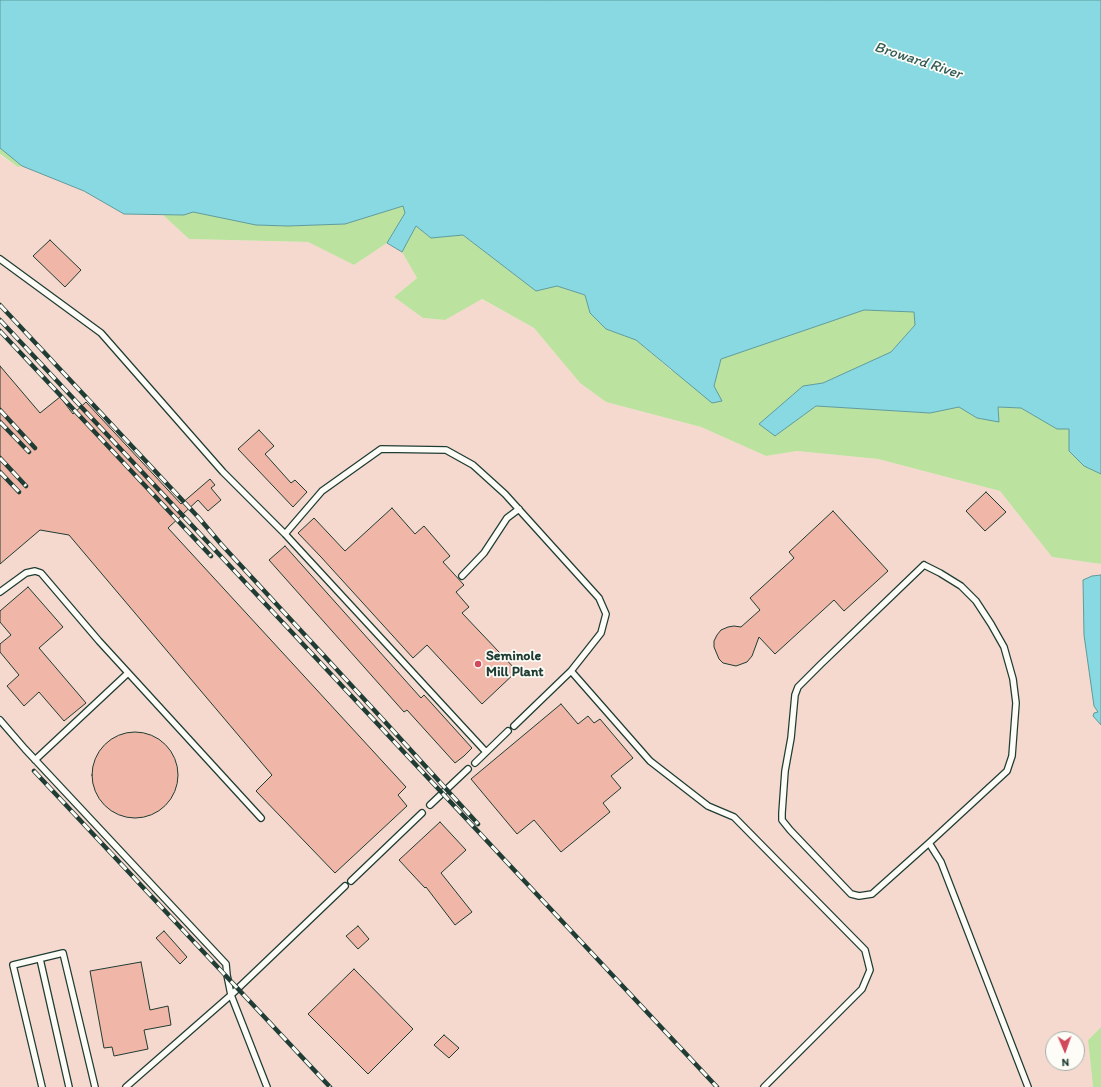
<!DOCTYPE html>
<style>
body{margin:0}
#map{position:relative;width:1101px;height:1087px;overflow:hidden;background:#f9e7df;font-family:Itim,sans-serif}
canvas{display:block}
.north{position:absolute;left:1045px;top:1031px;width:40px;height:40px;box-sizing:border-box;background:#fdfcf7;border:1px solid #a4b0a9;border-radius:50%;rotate:178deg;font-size:11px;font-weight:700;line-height:16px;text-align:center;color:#1f3d34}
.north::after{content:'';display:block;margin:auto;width:14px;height:18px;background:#d1495b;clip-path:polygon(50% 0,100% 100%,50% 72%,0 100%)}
</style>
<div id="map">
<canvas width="1101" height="1087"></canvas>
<div class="north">N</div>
</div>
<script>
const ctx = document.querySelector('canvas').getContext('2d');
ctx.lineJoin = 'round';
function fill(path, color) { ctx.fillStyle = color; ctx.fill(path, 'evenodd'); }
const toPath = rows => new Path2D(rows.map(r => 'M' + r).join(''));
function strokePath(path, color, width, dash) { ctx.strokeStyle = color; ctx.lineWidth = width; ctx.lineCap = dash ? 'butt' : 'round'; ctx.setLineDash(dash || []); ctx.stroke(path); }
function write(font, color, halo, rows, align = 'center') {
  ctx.font = font + ' Itim,sans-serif'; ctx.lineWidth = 3.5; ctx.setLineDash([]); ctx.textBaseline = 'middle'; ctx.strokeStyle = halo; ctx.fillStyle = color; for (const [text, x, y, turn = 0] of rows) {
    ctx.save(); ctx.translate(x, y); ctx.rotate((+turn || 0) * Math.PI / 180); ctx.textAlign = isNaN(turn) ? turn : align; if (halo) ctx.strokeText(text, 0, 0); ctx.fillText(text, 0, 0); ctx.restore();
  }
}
fill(toPath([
 [0,155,18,167,22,166,84,191,124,214,163,215,189,239,308,242,354,265,387,243,402,252,417,278,394,297,423,318,445,320,481,299,534,328,580,383,606,402,701,427,766,456,797,451,878,459,1000,491,1052,557,1101,564,1101,1027,1088,1040,1093,1087,0,1087],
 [1053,1039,1077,1039,1077,1063,1053,1063]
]), '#f6d9ce');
fill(toPath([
 [0,148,22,166,18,167,0,154],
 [403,206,405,213,387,243,354,265,308,242,189,239,163,215,184,215,193,212,256,225,288,226,345,224],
 [416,226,431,238,463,235,536,291,557,286,585,295,590,313,606,329,636,340,671,370,714,386,721,359,864,310,914,312,915,325,891,352,823,383,803,386,775,436,816,406,930,413,959,407,977,418,999,421,998,407,1021,408,1057,429,1069,429,1084,466,1101,474,1101,564,1052,557,1000,491,878,459,797,451,766,456,701,427,606,402,580,383,534,328,482,299,445,320,423,318,394,297,417,278,402,252],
 [1101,1027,1101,1087,1093,1087,1088,1040]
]), '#bbe39f');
const water = toPath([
 [0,0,1101,0,1101,474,1084,466,1069,451,1069,429,1057,429,1021,408,998,407,999,422,977,418,959,407,930,413,816,406,775,436,759,424,803,386,823,383,891,352,915,325,914,312,864,310,721,359,714,386,722,401,712,403,636,340,606,329,590,313,585,295,557,286,536,291,463,235,431,238,416,226,402,252,387,243,405,213,403,206,345,224,288,226,256,225,193,212,184,215,124,214,84,191,22,166,0,148,0,0],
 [1101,575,1101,725,1093,716,1094,713,1098,712,1094,706,1084,635,1083,580,1092,576,1101,575]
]);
fill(water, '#88d9e1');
strokePath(water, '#5e9b9c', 1);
const building = toPath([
 [50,240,81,270,65,287,33,256,50,240],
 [0,366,40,413,60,397,73,414,86,402,181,504,210,479,215,485,211,488,221,500,208,511,198,500,168,528,406,787,398,795,407,806,335,873,256,791,272,775,69,535,40,530,0,564,0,366],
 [259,430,274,446,265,454,291,483,295,480,307,492,293,507,238,449,259,430],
 [986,492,1006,512,985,531,966,511,986,492],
 [392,508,415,534,424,526,450,556,443,562,464,585,456,592,469,607,462,613,517,671,482,704,427,645,413,658,321,557,298,533,314,518,345,551,392,508],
 [833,511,888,571,844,611,834,600,775,654,759,637,752,656,747,662,736,666,723,663,719,659,714,647,714,641,717,635,721,630,728,627,734,626,741,627,760,610,750,598,794,558,789,552,833,511],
 [285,546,421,698,424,695,472,748,464,756,455,763,407,710,404,712,269,560,285,546],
 [28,587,63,627,39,648,86,703,64,721,39,692,24,706,7,686,19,675,0,652,0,644,11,635,0,622,0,611,28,587],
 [561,704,578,724,588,716,594,723,600,719,633,758,611,776,621,788,603,803,610,812,561,852,534,820,517,834,471,779,561,704],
 '92 775a43 43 0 1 1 86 0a43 43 0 1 1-86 0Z',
 [440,822,466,850,441,873,472,912,455,925,426,887,425,888,399,860,440,822],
 [358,926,369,939,358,949,346,936,358,926],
 [164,931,187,957,180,964,156,938,164,931],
 [141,962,150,1010,168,1006,171,1025,144,1030,148,1049,114,1056,112,1047,104,1048,90,971,141,962],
 [354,969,413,1029,368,1074,308,1014,354,969],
 [444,1035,459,1048,449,1058,434,1045,444,1035]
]);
fill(building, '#f0b7a8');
strokePath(building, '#1f3d34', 1);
const service = toPath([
 [0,259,101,333,223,472,285,534,322,491,381,449,446,450,473,465,505,494,599,598,606,614,601,633,571,671],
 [285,534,486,752],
 [924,565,940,573,961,586,976,601,991,624,1004,647,1013,679,1016,703,1012,756,1007,771,929,843,872,894,859,896,851,894,790,830,782,820,782,813,785,771,791,738,795,695,798,687,821,664,924,565],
 [462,576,484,553,507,518,519,509],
 [0,592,26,573,35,571,41,573,99,641,261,818],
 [0,720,25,749,226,964,227,975,231,995,267,1087],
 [514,726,571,671,650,761,708,806,734,817,865,950,870,970,862,989,764,1087],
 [35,760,128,673],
 [475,763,508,731],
 [430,805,468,769],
 [929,843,941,862,1028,1087],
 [351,881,422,813],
 [40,959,69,1087],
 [42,1087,13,965,63,953,95,1087],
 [126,1087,231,995,345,886]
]);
strokePath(service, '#1f3d34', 8);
strokePath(service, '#fdfcf7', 5.5);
const rail = toPath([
 [0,305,199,518,221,544,387,724,478,824],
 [0,320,717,1087],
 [0,331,211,556],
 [0,410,35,448],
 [0,422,29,452],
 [0,458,26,486],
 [0,472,19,492],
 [34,771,330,1087]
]);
strokePath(rail, '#1f3d34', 4.5);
strokePath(rail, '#fdfcf7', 3, [9]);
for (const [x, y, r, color] of [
 [478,664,4,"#d1495b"]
]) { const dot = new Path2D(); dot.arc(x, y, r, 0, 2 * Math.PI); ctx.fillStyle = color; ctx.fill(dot); strokePath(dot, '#fdfcf7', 1.5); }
write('bold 14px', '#1f3d34', '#fdfcf7', [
 ["Seminole",486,656],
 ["Mill Plant",486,672]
], 'left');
write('italic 15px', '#345c57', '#fdfcf7', [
 ["Broward River",918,61,18]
]);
</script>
